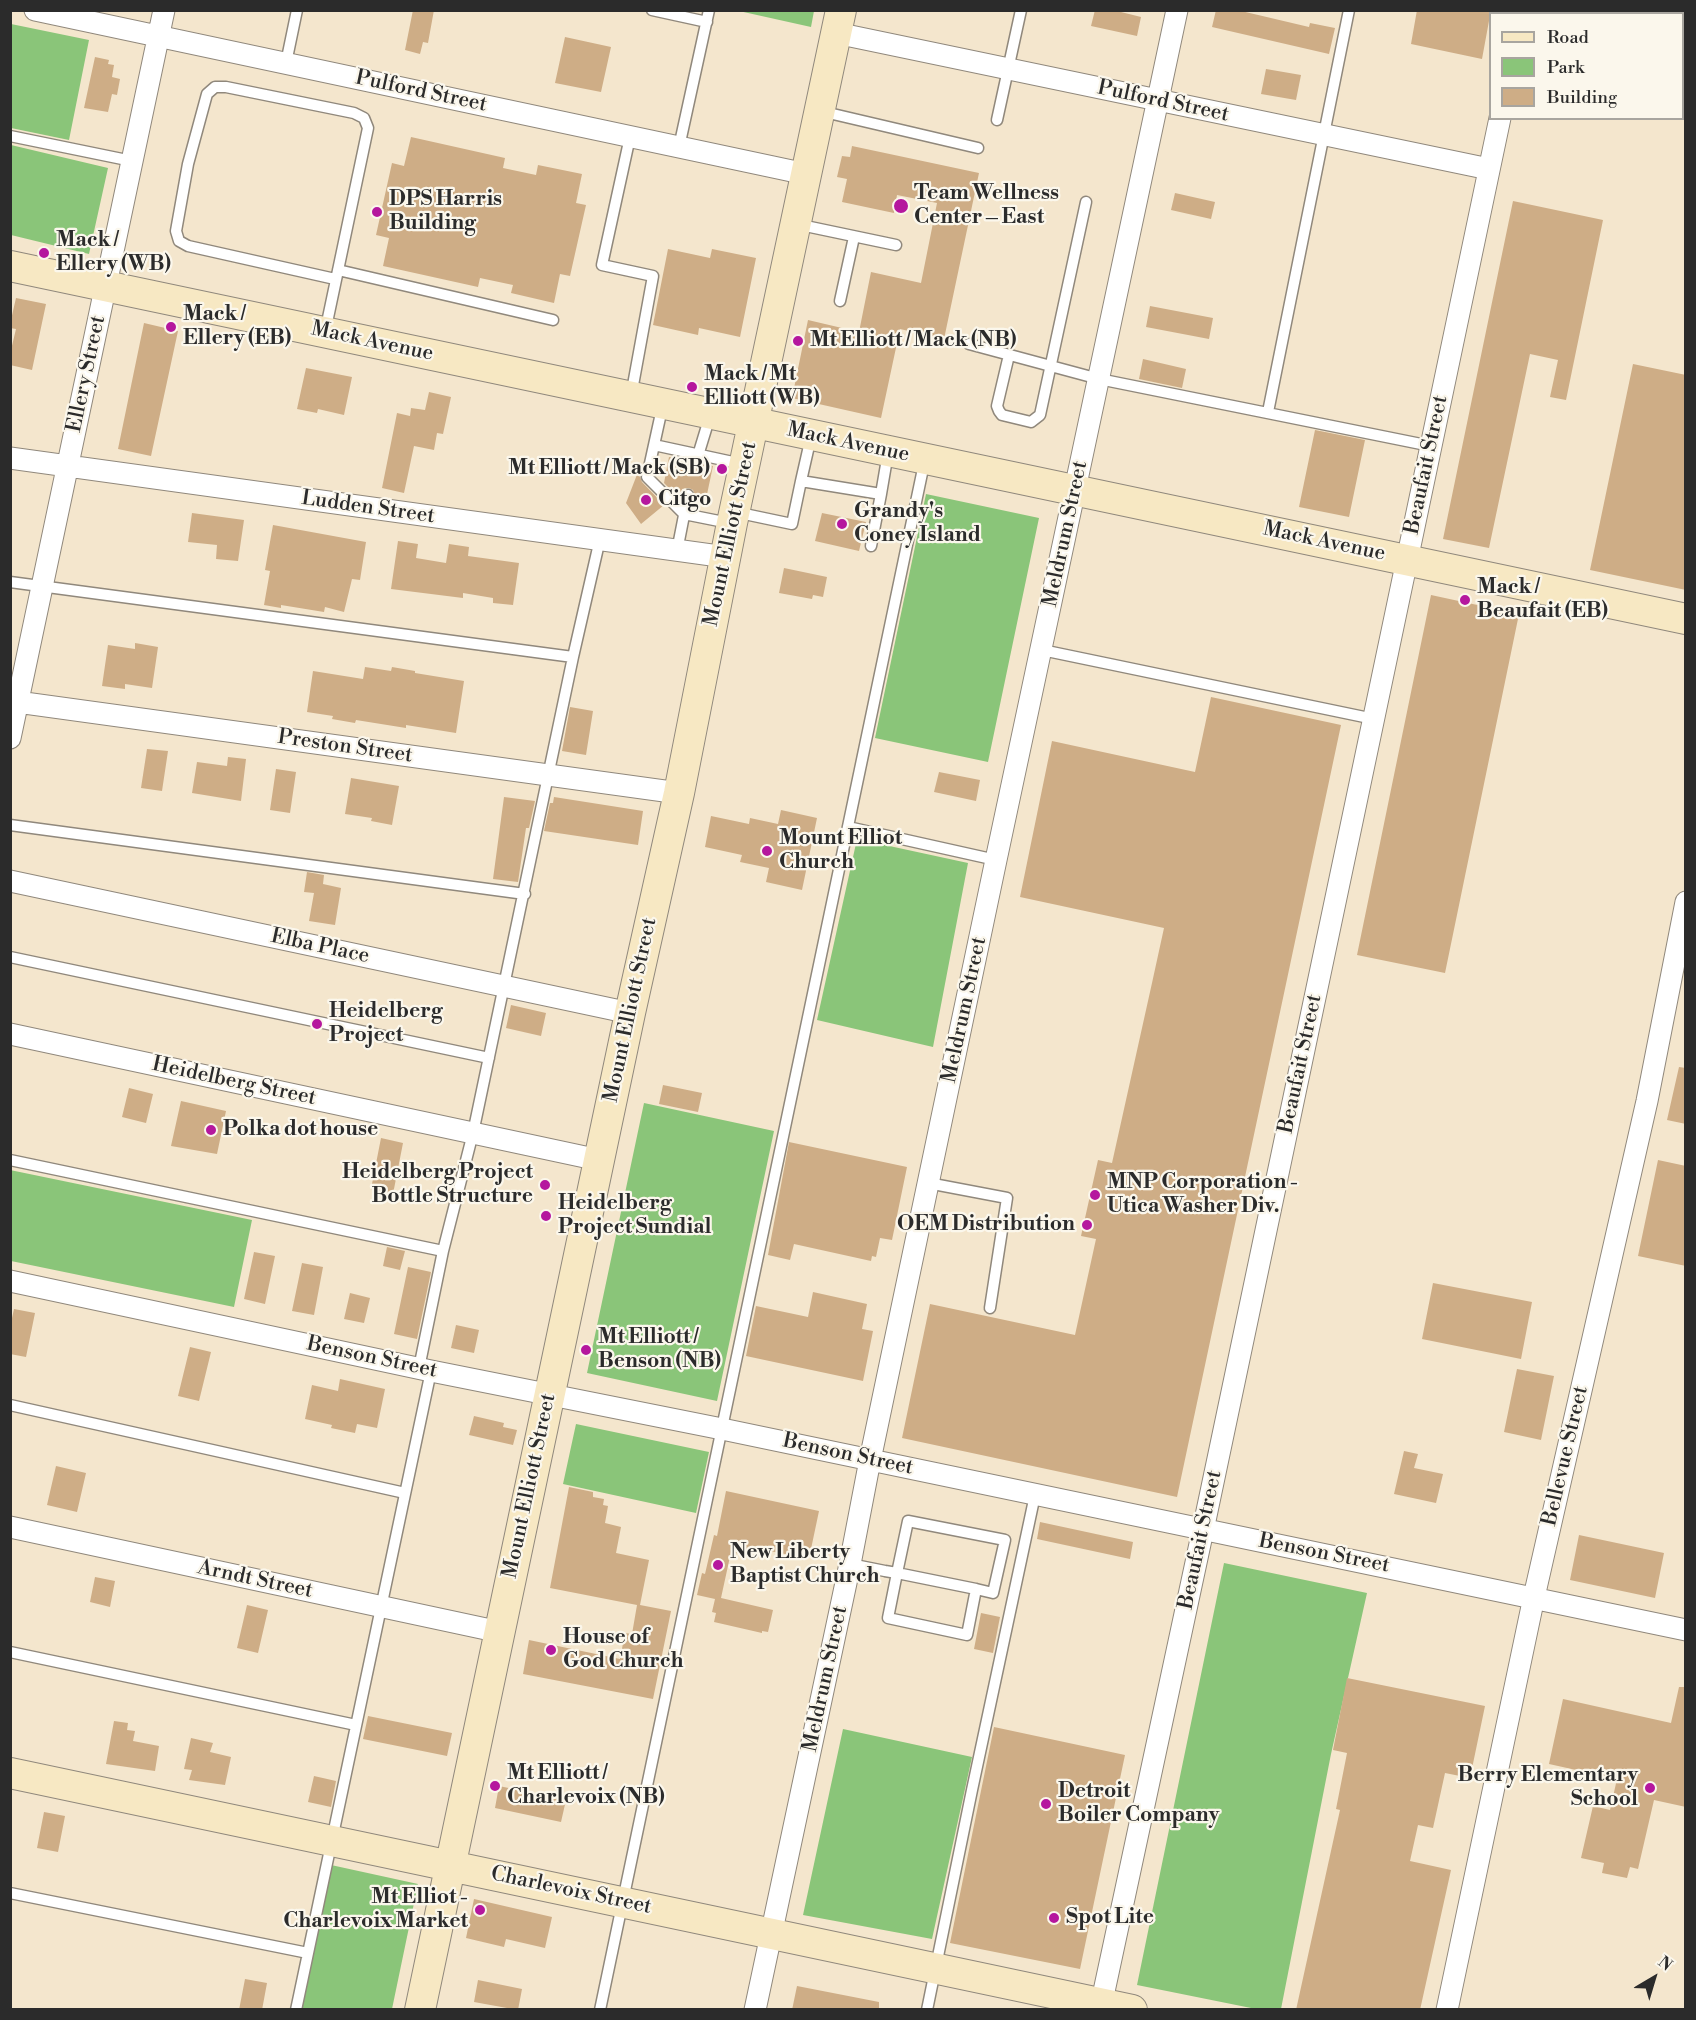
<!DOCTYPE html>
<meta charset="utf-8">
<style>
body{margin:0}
#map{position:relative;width:1696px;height:2020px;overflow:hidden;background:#f4e6cd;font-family:"Libre Bodoni",serif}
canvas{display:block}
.frame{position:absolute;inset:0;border:12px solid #2b2b2b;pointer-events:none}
.legend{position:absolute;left:1489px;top:12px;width:195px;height:108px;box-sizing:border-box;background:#fbf7ec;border:2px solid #a8a59f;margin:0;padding:8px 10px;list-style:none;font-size:18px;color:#2b2b2b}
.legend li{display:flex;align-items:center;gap:12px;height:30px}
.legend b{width:30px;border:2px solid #a8a59f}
.north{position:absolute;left:1624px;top:1948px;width:60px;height:60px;-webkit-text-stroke:4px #fbf7ec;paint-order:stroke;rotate:38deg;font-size:16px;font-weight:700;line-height:24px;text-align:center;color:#2b2b2b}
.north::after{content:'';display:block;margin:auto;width:21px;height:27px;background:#2b2b2b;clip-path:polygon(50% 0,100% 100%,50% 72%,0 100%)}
</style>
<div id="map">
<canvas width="1696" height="2020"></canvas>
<div class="frame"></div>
<ul class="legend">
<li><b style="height:8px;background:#f7e8c3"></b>Road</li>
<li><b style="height:16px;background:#8ac579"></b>Park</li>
<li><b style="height:16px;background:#cead86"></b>Building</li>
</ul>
<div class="north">N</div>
</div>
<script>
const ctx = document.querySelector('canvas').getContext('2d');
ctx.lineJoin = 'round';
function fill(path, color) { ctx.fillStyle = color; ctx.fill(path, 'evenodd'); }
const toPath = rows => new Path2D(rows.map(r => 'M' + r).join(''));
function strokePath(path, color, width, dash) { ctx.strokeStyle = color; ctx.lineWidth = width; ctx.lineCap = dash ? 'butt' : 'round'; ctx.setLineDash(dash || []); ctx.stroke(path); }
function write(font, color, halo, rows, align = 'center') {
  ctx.font = font + ' "Libre Bodoni",serif'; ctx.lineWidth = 4.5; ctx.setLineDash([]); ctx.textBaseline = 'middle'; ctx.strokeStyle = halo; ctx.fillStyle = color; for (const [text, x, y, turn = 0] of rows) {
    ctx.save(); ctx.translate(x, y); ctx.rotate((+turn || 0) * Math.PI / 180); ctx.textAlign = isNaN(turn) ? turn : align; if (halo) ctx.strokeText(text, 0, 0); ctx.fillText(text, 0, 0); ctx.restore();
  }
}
fill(toPath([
 [739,11,814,11,811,27],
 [11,24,89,40,69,140,11,128],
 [11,145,108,168,89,254,11,235],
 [926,494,1039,518,988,762,875,738],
 [857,839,968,863,933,1047,817,1020],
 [644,1103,774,1131,717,1401,587,1373],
 [10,1170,252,1220,234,1307,11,1261],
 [576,1424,709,1452,696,1513,563,1484],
 [1224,1563,1367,1593,1331,1754,1281,2009,1256,2009,1137,1985],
 [843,1729,972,1757,932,1939,803,1915],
 [331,1865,418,1884,392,2009,300,2010]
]), '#8ac579');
fill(toPath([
 [413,10,434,10,428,43,423,42,420,54,405,50],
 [1095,10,1113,10,1141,17,1137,36,1091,26],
 [1216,10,1237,10,1309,27,1310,23,1335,28,1329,54,1212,27],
 [1417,10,1491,10,1482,59,1411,44],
 [565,37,611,47,601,92,555,83],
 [95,57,109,60,108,64,114,65,112,77,120,79,117,95,112,94,108,112,84,108],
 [1266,69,1301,75,1296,100,1261,94],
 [411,137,505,158,503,168,536,175,538,165,582,174,576,203,586,205,570,276,560,274,554,303,511,293,513,285,480,278,478,287,383,266,389,238,376,235,392,163,404,166],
 [852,146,979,173,944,339,900,329,881,418,792,398,808,320,859,332,871,272,921,283,937,203,897,195,894,213,842,202,847,179,837,177,842,156,850,157],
 [1175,193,1215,202,1211,219,1171,210],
 [1513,201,1603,220,1566,400,1550,397,1558,360,1530,354,1489,548,1443,539],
 [668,249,710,258,712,249,756,258,740,337,699,328,698,335,653,325],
 [16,298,46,304,32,370,10,365,10,354,16,329,10,328,10,324],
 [1150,306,1213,318,1209,339,1146,327],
 [144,323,178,331,151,456,118,449],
 [1143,359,1186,369,1182,388,1139,379],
 [1633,364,1686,375,1686,590,1590,570],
 [306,368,352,377,344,415,318,409,317,413,297,409],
 [429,392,451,397,443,434,437,433,434,450,414,446,404,493,382,488,397,413,410,416,411,408,425,410],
 [1315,430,1365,440,1349,517,1299,507],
 [669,457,689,461,690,467,694,469,701,468,703,464,713,466,706,499,695,496,693,490,689,488,685,488,676,495,664,483],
 [638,472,642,482,664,505,641,524,626,503],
 [192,513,244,520,238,561,216,559,217,545,188,542],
 [822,513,866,522,859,551,815,541],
 [273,525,366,542,360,580,352,579,344,612,325,607,324,612,281,605,281,608,264,605,270,571,265,570],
 [398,541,418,544,416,558,446,563,449,544,469,547,468,556,519,563,513,605,493,603,493,598,463,593,463,598,391,589],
 [784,568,827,577,823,597,813,595,812,599,779,593],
 [1431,595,1519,614,1445,973,1357,955],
 [135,643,158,647,152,688,125,684,125,689,102,686,108,645,135,649],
 [365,667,391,671,392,667,415,671,415,673,464,681,456,733,406,725,406,728,356,720,355,723,332,719,333,716,307,712,313,671,363,679],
 [1211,697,1341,725,1177,1497,902,1438,930,1304,1075,1335,1096,1239,1081,1236,1098,1160,1112,1163,1152,983,1164,928,1020,897,1052,741,1195,772],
 [570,707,593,711,586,755,562,751],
 [147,749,168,751,162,791,141,788],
 [228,757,246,759,241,801,192,793,197,762,227,766],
 [276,769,296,772,290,813,270,810],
 [939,772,980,780,976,801,934,792],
 [351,778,399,786,392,825,371,821,372,818,345,814],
 [504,797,535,801,529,828,526,828,518,882,493,879],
 [554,797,643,811,638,845,544,831,550,803,553,803],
 [781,810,817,818,802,890,766,882,769,868,740,862,742,855,705,847,711,816,749,824,750,818,778,824],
 [307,872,324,875,323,884,341,888,335,925,309,921,314,893,304,892],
 [511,1005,546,1013,541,1036,506,1028],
 [1679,1067,1686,1068,1686,1124,1667,1120],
 [663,1085,702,1093,698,1112,659,1104],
 [129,1088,153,1094,146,1123,122,1117],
 [181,1101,226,1111,217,1154,171,1146],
 [381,1138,403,1143,393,1194,371,1189],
 [789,1142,907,1167,892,1240,880,1238,876,1257,872,1256,871,1261,794,1244,790,1260,768,1255],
 [1658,1160,1686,1166,1686,1266,1638,1256],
 [387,1247,405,1251,400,1270,383,1266],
 [254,1252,275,1256,265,1304,244,1299],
 [302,1263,323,1267,314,1315,292,1311],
 [408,1267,431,1272,417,1339,394,1334],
 [1433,1283,1532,1302,1521,1359,1422,1339],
 [813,1292,867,1304,862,1329,873,1331,863,1381,746,1356,756,1306,808,1317],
 [350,1293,370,1298,364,1323,344,1319],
 [14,1309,35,1313,26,1357,10,1354,10,1327],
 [456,1325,479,1330,474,1353,451,1348],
 [190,1347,211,1352,199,1401,178,1396],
 [1517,1369,1554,1376,1541,1440,1504,1432],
 [340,1379,385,1389,377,1428,357,1424,355,1433,331,1428,332,1425,305,1419,312,1385,338,1391],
 [474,1416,504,1423,503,1427,517,1430,513,1445,469,1435],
 [1404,1451,1418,1454,1414,1468,1443,1474,1436,1503,1394,1494],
 [56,1466,86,1473,77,1512,47,1505],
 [569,1487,593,1492,593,1497,604,1499,603,1505,608,1506,605,1523,621,1527,616,1553,649,1560,640,1605,671,1611,653,1699,523,1674,529,1640,620,1659,625,1633,632,1634,637,1605,550,1588],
 [726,1491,819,1511,811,1549,803,1547,800,1557,765,1550,764,1552,751,1549,749,1556,731,1552,721,1598,773,1610,768,1632,762,1631,762,1633,714,1622,716,1613,712,1612,715,1599,697,1595,702,1573,705,1574,714,1535,717,1536],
 [1040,1522,1133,1542,1130,1559,1037,1539],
 [1579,1535,1664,1553,1655,1598,1570,1580],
 [95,1577,115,1581,110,1607,90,1602],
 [247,1605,268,1610,258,1653,237,1648],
 [981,1613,1000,1617,993,1653,974,1649],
 [1347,1678,1485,1706,1470,1778,1445,1773,1433,1828,1418,1825,1410,1861,1451,1870,1420,2010,1296,2010,1340,1810,1336,1809,1347,1753,1333,1750],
 [1679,1687,1686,1687,1686,1807,1654,1800,1638,1869,1630,1867,1627,1878,1602,1873,1604,1863,1581,1858,1593,1806,1610,1810,1617,1779,1549,1764,1563,1699,1671,1723],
 [368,1716,452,1733,447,1756,363,1739],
 [114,1721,128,1723,127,1730,135,1731,133,1741,159,1746,155,1771,106,1764],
 [994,1727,1125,1755,1080,1969,950,1943],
 [191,1738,213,1743,210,1752,231,1757,225,1785,189,1780,192,1770,184,1769],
 [314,1776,336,1781,331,1807,308,1802],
 [499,1786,566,1800,561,1822,495,1808],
 [44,1812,65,1816,58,1852,37,1848],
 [474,1899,552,1917,545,1948,506,1939,504,1947,466,1938],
 [245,1979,267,1983,262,2010,239,2010],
 [478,1980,522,1989,518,2010,474,2002],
 [797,1986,879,2002,879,2010,792,2010]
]), '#cead86');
const lane = toPath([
 [652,10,707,22],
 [286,63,297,10],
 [820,111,978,148],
 [997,120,1021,10],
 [10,136,132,161],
 [630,137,602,265,653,276,631,396],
 [679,147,709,10],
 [796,224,896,245],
 [338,270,553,320],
 [840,301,854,237],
 [325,332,368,128,364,118,354,113,226,87,215,87,207,94,188,164,176,231,179,241,188,246,335,279],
 [969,344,1099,379,1431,446],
 [1009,355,997,406,999,411,1002,415,1031,422,1040,415,1086,202],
 [663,404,647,477,684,514,729,523],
 [1268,412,1349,10],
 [654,445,742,464],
 [696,462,710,416],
 [801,481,811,437],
 [881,494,888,453],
 [735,512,792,524,801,481,881,494,871,546],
 [677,551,688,495],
 [10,582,573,657,600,539],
 [1042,650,1374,719],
 [10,825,525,894],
 [848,827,996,860],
 [10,957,489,1058],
 [10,1160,443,1251],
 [928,1183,1007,1198,990,1308],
 [419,1368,443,1251,473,1133,573,657],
 [10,1405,405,1493],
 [850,1564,885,1571,897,1573,976,1589,993,1593,1005,1540,908,1521,897,1573,888,1618,967,1635,976,1589],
 [10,1652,356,1725],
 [10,1893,308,1953],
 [296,2010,431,1371],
 [600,2010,925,459],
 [927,2010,972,1790,1035,1495]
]);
const street = toPath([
 [35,10,806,174],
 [1522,14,1522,10],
 [836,33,1489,169],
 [10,458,726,557],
 [10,701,679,793],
 [10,738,164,10],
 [10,881,630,1013],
 [10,1034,599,1160],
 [10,1281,431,1371,722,1429,1686,1630],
 [10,1527,500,1632],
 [755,2010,850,1564,870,1460,996,860,1177,10],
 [1100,2010,1203,1530,1500,118],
 [1447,2010,1534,1597,1647,1101,1686,902]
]);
const secondary = toPath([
 [10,266,1686,619],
 [10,1773,1132,2010],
 [420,2010,630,1013,679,793,732,523,841,10]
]);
strokePath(lane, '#90887c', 13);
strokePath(street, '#90887c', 23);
strokePath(secondary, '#90887c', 32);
strokePath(lane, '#fff', 10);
strokePath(street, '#fff', 21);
strokePath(secondary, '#f7e8c3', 30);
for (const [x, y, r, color] of [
 [901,206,8,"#b5179e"],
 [377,212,6,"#b5179e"],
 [44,253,6,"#b5179e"],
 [171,327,6,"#b5179e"],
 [798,341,6,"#b5179e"],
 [692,387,6,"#b5179e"],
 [722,469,6,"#b5179e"],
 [646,500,6,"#b5179e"],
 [842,524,6,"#b5179e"],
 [1465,600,6,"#b5179e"],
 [767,851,6,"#b5179e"],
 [317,1024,6,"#b5179e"],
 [211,1130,6,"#b5179e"],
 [545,1185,6,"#b5179e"],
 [1095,1195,6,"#b5179e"],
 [546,1216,6,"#b5179e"],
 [1087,1225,6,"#b5179e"],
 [586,1350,6,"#b5179e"],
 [718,1565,6,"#b5179e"],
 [551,1650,6,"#b5179e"],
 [495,1786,6,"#b5179e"],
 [1650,1788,6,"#b5179e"],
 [1046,1804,6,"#b5179e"],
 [480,1910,6,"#b5179e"],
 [1054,1918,6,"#b5179e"]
]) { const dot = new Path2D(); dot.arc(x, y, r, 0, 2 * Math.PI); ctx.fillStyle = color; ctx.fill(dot); strokePath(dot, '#fbf7ec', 2); }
write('21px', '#2b2b2b', '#fbf7ec', [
 ["Pulford Street",421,92,12],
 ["Pulford Street",1163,102,12],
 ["Mack Avenue",372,342,12],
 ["Ellery Street",87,374,-78],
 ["Mack Avenue",848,443,12],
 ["Beaufait Street",1427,465,-78],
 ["Ludden Street",368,508,8],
 ["Mount Elliott Street",731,534,-78],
 ["Meldrum Street",1066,534,-78],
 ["Mack Avenue",1324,542,12],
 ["Preston Street",345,747,8],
 ["Elba Place",320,947,12],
 ["Mount Elliott Street",631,1010,-78],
 ["Meldrum Street",965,1010,-78],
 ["Beaufait Street",1301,1064,-78],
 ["Heidelberg Street",234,1082,12],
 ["Benson Street",372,1358,12],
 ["Benson Street",848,1455,12],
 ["Bellevue Street",1566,1456,-77],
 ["Mount Elliott Street",530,1486,-78],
 ["Beaufait Street",1201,1540,-78],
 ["Benson Street",1324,1554,11],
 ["Arndt Street",255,1580,12],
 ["Meldrum Street",826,1679,-78],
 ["Charlevoix Street",571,1891,12]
]);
write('bold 21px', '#2b2b2b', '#fbf7ec', [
 ["Team Wellness",914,194],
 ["Center – East",914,218],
 ["DPS Harris",389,200],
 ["Building",389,224],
 ["Mack /",56,241],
 ["Ellery (WB)",56,265],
 ["Mack /",183,315],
 ["Ellery (EB)",183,339],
 ["Mt Elliott / Mack (NB)",810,341],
 ["Mack / Mt",704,375],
 ["Elliott (WB)",704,399],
 ["Mt Elliott / Mack (SB)",710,469,"right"],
 ["Citgo",658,500],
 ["Grandy's",854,512],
 ["Coney Island",854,536],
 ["Mack /",1477,588],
 ["Beaufait (EB)",1477,612],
 ["Mount Elliot",779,839],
 ["Church",779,863],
 ["Heidelberg",329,1012],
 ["Project",329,1036],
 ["Polka dot house",223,1130],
 ["Heidelberg Project",533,1173,"right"],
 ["Bottle Structure",533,1197,"right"],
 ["MNP Corporation -",1107,1183],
 ["Utica Washer Div.",1107,1207],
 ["Heidelberg",558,1204],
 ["Project Sundial",558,1228],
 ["OEM Distribution",1075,1225,"right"],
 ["Mt Elliott /",598,1338],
 ["Benson (NB)",598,1362],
 ["New Liberty",730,1553],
 ["Baptist Church",730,1577],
 ["House of",563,1638],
 ["God Church",563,1662],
 ["Mt Elliott /",507,1774],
 ["Charlevoix (NB)",507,1798],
 ["Berry Elementary",1638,1776,"right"],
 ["School",1638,1800,"right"],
 ["Detroit",1058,1792],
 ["Boiler Company",1058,1816],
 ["Mt Elliot -",468,1898,"right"],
 ["Charlevoix Market",468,1922,"right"],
 ["Spot Lite",1066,1918]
], 'left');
</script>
